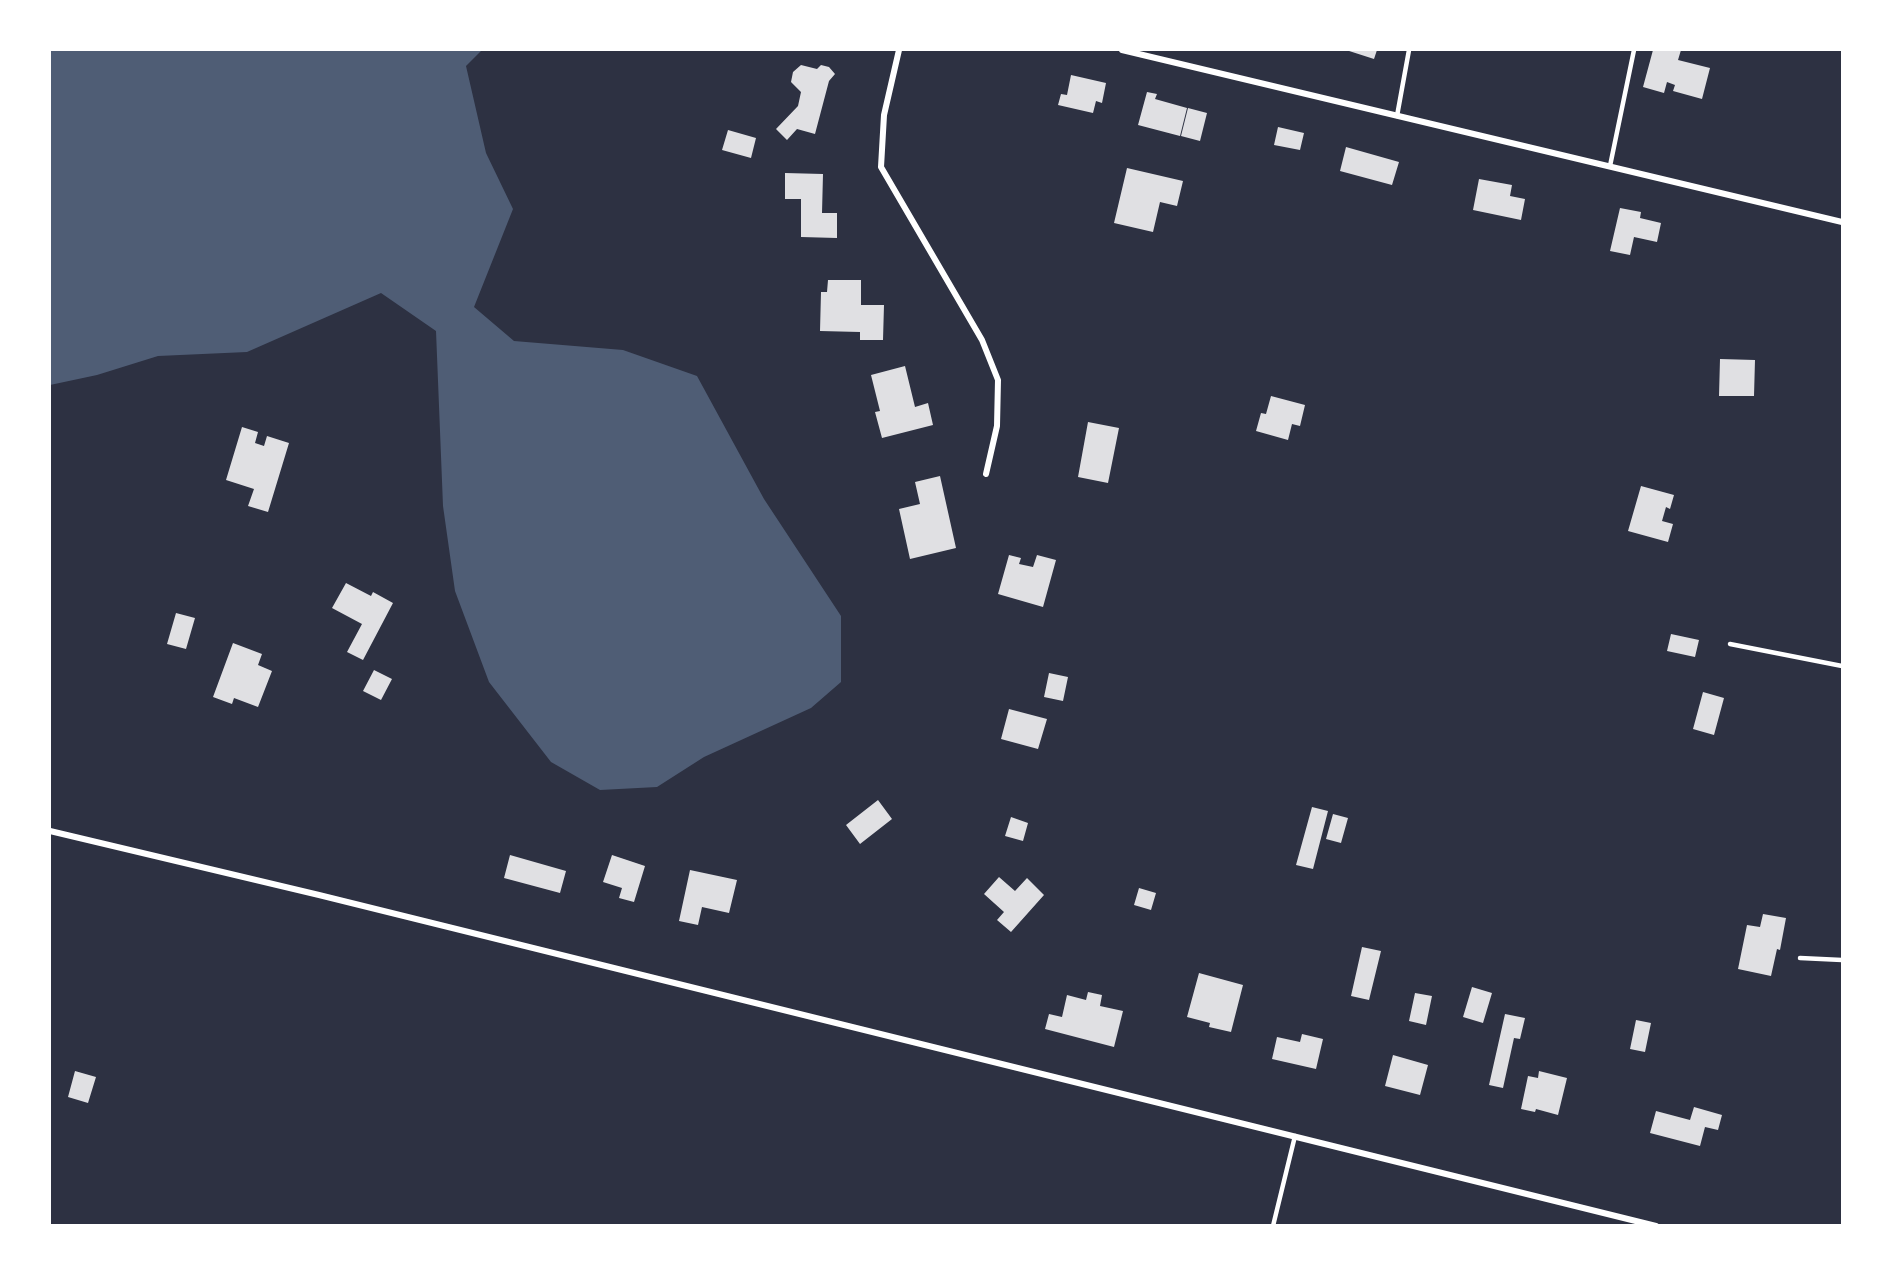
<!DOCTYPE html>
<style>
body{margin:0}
#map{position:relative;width:1892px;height:1275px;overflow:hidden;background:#2d3142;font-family:Jost,sans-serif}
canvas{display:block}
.frame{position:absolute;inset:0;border:51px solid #fff;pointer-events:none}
</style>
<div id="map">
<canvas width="1892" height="1275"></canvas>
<div class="frame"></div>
</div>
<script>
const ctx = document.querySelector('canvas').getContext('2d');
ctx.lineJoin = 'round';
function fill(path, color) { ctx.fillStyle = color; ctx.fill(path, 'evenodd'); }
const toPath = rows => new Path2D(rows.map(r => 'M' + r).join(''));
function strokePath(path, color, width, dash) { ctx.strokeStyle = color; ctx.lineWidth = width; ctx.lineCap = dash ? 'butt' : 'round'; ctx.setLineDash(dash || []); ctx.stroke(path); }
fill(toPath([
 [50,50,482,50,466,66,486,153,513,209,474,307,514,341,623,350,697,376,764,499,841,616,841,682,811,708,704,757,657,787,600,790,551,762,489,682,455,591,443,506,436,331,381,293,247,352,158,356,97,375,50,385]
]), '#4f5d75');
fill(toPath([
 [1346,50,1377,50,1374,59],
 [1653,50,1681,50,1678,60,1710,68,1702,99,1673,91,1675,85,1667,82,1664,93,1643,87],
 [801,65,817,69,821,65,829,67,835,74,829,81,815,134,797,129,787,140,776,129,798,106,801,92,791,82,793,72],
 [1071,75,1106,83,1102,103,1096,101,1093,113,1058,105,1061,94,1067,95],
 [1147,92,1157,94,1155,99,1187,108,1180,136,1138,125],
 [1188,108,1207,113,1200,141,1181,136],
 [1278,127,1304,133,1300,150,1274,145],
 [728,130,756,138,751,158,722,150],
 [1346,147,1399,162,1392,185,1340,171],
 [1127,168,1183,181,1177,206,1160,202,1153,232,1114,223],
 [785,173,823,174,822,213,837,213,837,238,801,237,801,199,785,199],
 [1479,179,1512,185,1510,196,1525,199,1521,220,1473,210],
 [1620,208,1641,212,1640,218,1661,223,1657,242,1634,237,1630,255,1610,251],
 [828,280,861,280,861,305,884,305,883,340,860,340,860,332,820,331,821,292,827,292],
 [1720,359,1755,360,1754,396,1719,396],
 [905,366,915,407,928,403,933,425,882,438,875,412,880,411,871,375],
 [1271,396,1305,405,1300,426,1292,424,1288,440,1256,431,1261,413,1266,414],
 [1088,422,1119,428,1108,483,1078,477],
 [242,427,258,432,255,443,264,446,267,436,289,443,268,512,248,506,254,489,226,480],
 [940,476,956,548,910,559,899,509,920,504,915,482],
 [1641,486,1674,495,1670,509,1666,507,1662,521,1673,524,1668,542,1628,531],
 [1009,555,1021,558,1019,564,1033,567,1037,555,1056,560,1043,607,998,594],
 [346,583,371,596,373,592,393,603,363,660,347,652,362,624,332,608],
 [176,613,195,618,186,649,167,644],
 [1671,634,1699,640,1695,657,1667,651],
 [233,643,262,654,258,665,272,671,258,707,234,698,232,704,213,697],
 [374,670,392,679,381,700,363,691],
 [1049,673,1068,677,1063,701,1044,697],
 [1703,692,1724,698,1714,735,1693,729],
 [1009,709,1047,719,1038,749,1001,739],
 [878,800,892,819,860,844,846,825],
 [1312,807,1328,811,1313,869,1296,865],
 [1333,814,1348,818,1341,843,1326,839],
 [1011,817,1028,823,1023,841,1005,836],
 [510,855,566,871,560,893,504,878],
 [612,855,645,866,634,902,619,898,622,888,603,882],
 [690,870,737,880,729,913,702,907,698,925,679,921],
 [999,877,1015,891,1027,878,1044,895,1011,932,997,920,1004,912,984,894],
 [1139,888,1156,893,1151,910,1134,905],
 [1763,914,1786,918,1780,950,1777,949,1771,976,1738,969,1747,925,1760,927],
 [1362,947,1381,951,1369,1000,1351,996],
 [1199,973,1243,985,1231,1032,1209,1027,1210,1023,1187,1017],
 [1472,987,1492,993,1483,1023,1463,1017],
 [1088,992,1102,995,1100,1006,1123,1011,1114,1047,1045,1029,1049,1014,1062,1017,1067,995,1086,1000],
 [1415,993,1432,996,1426,1025,1409,1021],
 [1505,1014,1525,1018,1520,1039,1514,1038,1503,1088,1489,1085],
 [1636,1020,1651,1023,1645,1052,1630,1049],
 [1302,1034,1323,1039,1316,1069,1272,1059,1277,1037,1300,1042],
 [1393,1055,1428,1065,1420,1095,1385,1086],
 [75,1071,96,1077,88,1103,68,1097],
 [1539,1071,1567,1078,1558,1115,1536,1109,1535,1112,1521,1109,1528,1076,1538,1078],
 [1694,1107,1722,1115,1718,1130,1705,1127,1700,1146,1650,1133,1656,1111,1690,1120]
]), '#e0e0e3');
strokePath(toPath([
 [1397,116,1409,50],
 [1610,166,1634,50],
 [1730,644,1842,666],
 [1800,958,1842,960],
 [1273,1226,1295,1136]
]), '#fff', 4.5);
strokePath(toPath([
 [899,50,884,115,881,167,982,340,998,380,997,426,986,474],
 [1122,50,1842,222],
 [50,831,319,895,1656,1226]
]), '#fff', 6);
</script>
